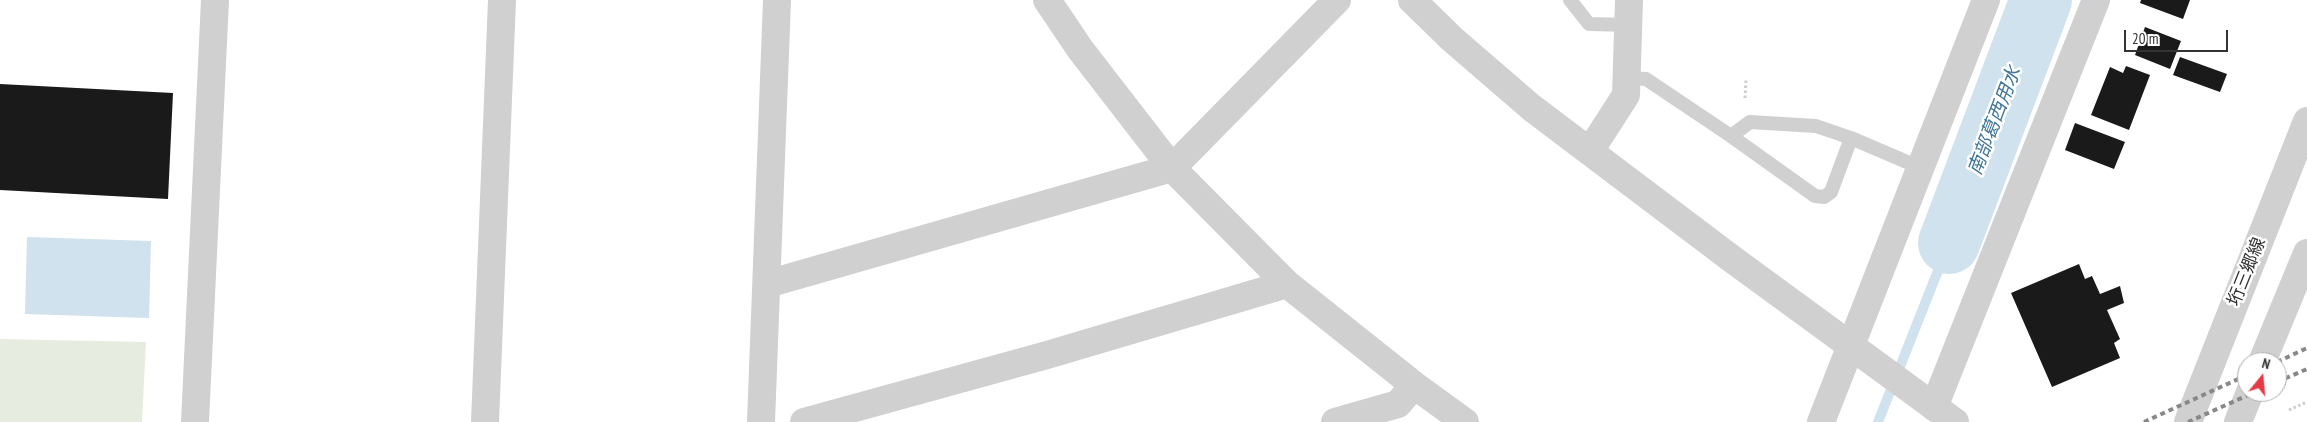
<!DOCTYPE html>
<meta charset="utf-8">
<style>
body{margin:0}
#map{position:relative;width:2307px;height:422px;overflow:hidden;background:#fff;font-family:"PT Sans Narrow",sans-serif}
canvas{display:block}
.north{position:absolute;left:2237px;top:352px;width:50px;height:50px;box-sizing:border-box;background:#fff;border:1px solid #adadad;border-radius:50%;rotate:17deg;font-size:14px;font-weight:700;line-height:20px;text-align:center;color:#333}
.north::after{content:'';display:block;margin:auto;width:18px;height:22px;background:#e63946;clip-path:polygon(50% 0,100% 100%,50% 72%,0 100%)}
.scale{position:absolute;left:2124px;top:30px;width:104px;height:22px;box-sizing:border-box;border:2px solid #333;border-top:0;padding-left:6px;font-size:15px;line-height:18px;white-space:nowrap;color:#333;-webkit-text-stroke:4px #fff;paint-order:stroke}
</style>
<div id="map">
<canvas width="2307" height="422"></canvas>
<div class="north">N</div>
<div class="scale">20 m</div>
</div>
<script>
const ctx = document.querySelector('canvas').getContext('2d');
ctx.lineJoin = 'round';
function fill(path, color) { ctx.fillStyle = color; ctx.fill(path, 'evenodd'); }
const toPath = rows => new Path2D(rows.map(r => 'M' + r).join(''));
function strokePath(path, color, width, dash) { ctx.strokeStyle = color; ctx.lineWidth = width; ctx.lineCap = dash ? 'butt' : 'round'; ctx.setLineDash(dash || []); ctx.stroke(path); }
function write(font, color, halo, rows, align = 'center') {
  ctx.font = font + ' "PT Sans Narrow","Noto Sans JP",sans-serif'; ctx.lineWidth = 5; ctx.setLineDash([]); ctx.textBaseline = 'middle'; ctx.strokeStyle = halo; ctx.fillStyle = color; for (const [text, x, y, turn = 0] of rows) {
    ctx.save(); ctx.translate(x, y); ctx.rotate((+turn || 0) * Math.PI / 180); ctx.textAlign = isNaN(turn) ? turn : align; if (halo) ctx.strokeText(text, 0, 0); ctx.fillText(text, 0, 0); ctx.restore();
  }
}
fill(toPath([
 [0,339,146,342,142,422,0,422]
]), '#e6ecdf');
fill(toPath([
 [27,237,151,241,149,318,25,314]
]), '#cfe2ee');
strokePath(toPath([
 [1878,422,1949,243]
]), '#cfe2ee', 10);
strokePath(toPath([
 [1949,243,2041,0]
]), '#cfe2ee', 62);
fill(toPath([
 [2141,0,2190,0,2183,19,2140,3],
 [2145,27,2181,41,2170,69,2135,55],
 [2180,57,2227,74,2220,92,2173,75],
 [2126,66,2150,75,2129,130,2091,115,2110,67,2123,73],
 [0,84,173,93,168,199,0,190],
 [2075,123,2125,142,2114,169,2065,150],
 [2079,264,2085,279,2092,276,2100,294,2120,286,2124,303,2107,310,2120,339,2114,343,2120,358,2052,387,2011,293]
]), '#1a1a1a');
strokePath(toPath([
 [1745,98,1746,80],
 [2289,410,2307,402]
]), '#cdcdcd', 3, [2.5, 2.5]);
strokePath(toPath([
 [1570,0,1589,24,1629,25],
 [1627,78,1646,79,1731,136],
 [1851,138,1831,192,1824,197,1815,196,1731,136,1750,122,1816,126,1851,138,1921,168]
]), '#d0d0d0', 14);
strokePath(toPath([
 [1047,0,1080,49,1172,168,1287,284,1414,385,1465,422],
 [1590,151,1626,95,1629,0],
 [767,284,1172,168,1337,0],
 [1934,407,2096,0],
 [195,422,215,0],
 [485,422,502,0],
 [761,422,777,0],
 [804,422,1047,355,1287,284],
 [1335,422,1398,404,1414,385],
 [1821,422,1986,0]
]), '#d0d0d0', 28);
strokePath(toPath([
 [1412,0,1452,39,1532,108,1732,259,1955,422],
 [2262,362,2307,253],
 [2188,422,2307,121],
 [2238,422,2250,392]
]), '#d0d0d0', 28);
strokePath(toPath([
 [2277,362,2307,348],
 [2277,382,2307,369],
 [2144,422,2247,375],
 [2188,422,2255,392]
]), '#888', 4, [5, 4]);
write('18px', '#333', '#fff', [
 ["垳三郷線",2247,272,-68]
]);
write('italic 19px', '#3f7597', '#fff', [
 ["南部葛西用水",1995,121,-69]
]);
</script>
